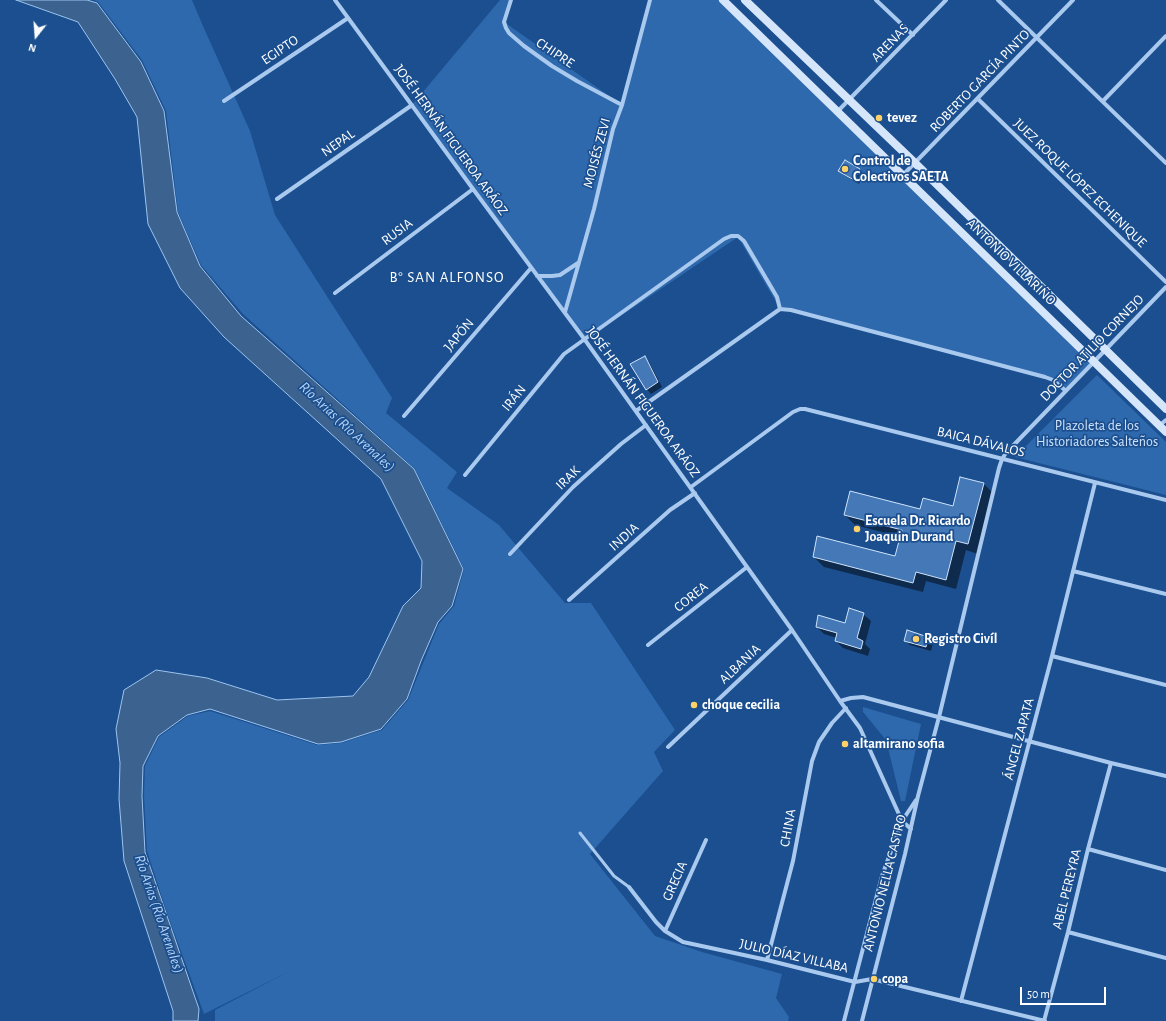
<!DOCTYPE html>
<meta charset="utf-8">
<style>
body{margin:0}
#map{position:relative;width:1166px;height:1021px;overflow:hidden;background:#1b4f8f;font-family:"Alegreya Sans",sans-serif}
canvas{display:block}
.north{position:absolute;left:16px;top:16px;width:40px;height:40px;-webkit-text-stroke:3px #1b4f8f;paint-order:stroke;rotate:197deg;font-size:11px;font-weight:700;line-height:16px;text-align:center;color:#fff}
.north::after{content:'';display:block;margin:auto;width:14px;height:18px;background:#fff;clip-path:polygon(50% 0,100% 100%,50% 72%,0 100%)}
.scale{position:absolute;left:1020px;top:987px;width:86px;height:18px;box-sizing:border-box;border:2px solid #fff;border-top:0;padding-left:5px;font-size:12px;line-height:14px;white-space:nowrap;color:#fff;-webkit-text-stroke:3px #1b4f8f;paint-order:stroke}
</style>
<div id="map">
<canvas width="1166" height="1021"></canvas>
<div class="north">N</div>
<div class="scale">50 m</div>
</div>
<script>
const ctx = document.querySelector('canvas').getContext('2d');
ctx.lineJoin = 'round';
function fill(path, color) { ctx.fillStyle = color; ctx.fill(path, 'evenodd'); }
const toPath = rows => new Path2D(rows.map(r => 'M' + r).join(''));
function strokePath(path, color, width, dash) { ctx.strokeStyle = color; ctx.lineWidth = width; ctx.lineCap = dash ? 'butt' : 'round'; ctx.setLineDash(dash || []); ctx.stroke(path); }
function write(font, color, halo, rows, align = 'center') {
  ctx.font = font + ' "Alegreya Sans",sans-serif'; ctx.lineWidth = 3.5; ctx.setLineDash([]); ctx.textBaseline = 'middle'; ctx.strokeStyle = halo; ctx.fillStyle = color; for (const [text, x, y, turn = 0] of rows) {
    ctx.save(); ctx.translate(x, y); ctx.rotate((+turn || 0) * Math.PI / 180); ctx.textAlign = isNaN(turn) ? turn : align; if (halo) ctx.strokeText(text, 0, 0); ctx.fillText(text, 0, 0); ctx.restore();
  }
}
fill(toPath([
 [94,0,192,0,203,26,250,131,275,215,392,398,386,413,457,472,447,488,499,525,565,603,591,603,675,730,654,752,663,771,590,854,655,936,702,952,782,974,776,998,789,1017,788,1021,215,1021,215,1010,290,971,204,1014,167,913,147,851,144,796,145,766,159,737,188,716,210,711,317,745,341,743,382,730,408,700,439,624,454,606,464,569,415,469,243,314,201,265,178,212,166,111,142,60,98,2],
 [500,0,511,0,504,22,622,105,650,0,723,0,1094,362,1066,391,1045,377,780,309,738,237,585,340,412,105],
 [1097,375,1166,442,1166,495,1015,457],
 [863,707,921,724,905,801,901,801,886,740,863,712]
]), '#2e69ad');
const water = toPath([
 [16,0,87,0,97,3,141,62,164,111,177,212,200,266,241,316,414,469,463,569,452,606,438,622,421,661,407,699,381,729,341,742,318,744,210,709,187,715,158,736,143,766,142,796,145,852,199,1009,198,1021,173,1021,173,1011,124,861,119,799,120,763,116,729,124,690,156,670,207,678,277,700,353,696,369,677,403,606,421,588,422,561,381,479,224,337,180,288,148,224,137,117,115,79,78,22,16,0]
]);
fill(water, '#3c6290');
strokePath(water, '#9cc4f0', 1);
fill(toPath([
 [840,170,859,170,864,175,859,184,844,175],
 [644,357,649,362,662,387,651,394,647,389],
 [961,478,984,484,994,494,978,554,966,550,956,589,926,581,923,592,824,567,814,557,896,557,901,537,855,525,845,515,953,507],
 [863,614,871,621,865,644,870,649,868,656,843,648,836,641,837,638,824,634,817,627,846,624],
 [928,638,933,643,931,651,910,645,905,640]
]), '#0007');
const building = toPath([
 [845,160,860,169,854,180,838,171,845,160],
 [645,356,658,382,646,390,630,364,645,356],
 [960,477,984,483,968,544,956,541,946,580,916,572,913,583,813,557,817,536,895,556,902,530,844,515,850,491,920,509,923,498,953,506,960,477],
 [849,608,864,613,857,638,863,641,861,649,835,641,837,633,816,627,818,615,845,623,849,608],
 [907,630,928,637,926,647,904,641,907,630]
]);
fill(building, '#4478b7');
strokePath(building, '#cfe3fa', 1);
strokePath(toPath([
 [580,833,614,876,629,887]
]), '#a9c9ee', 3);
strokePath(toPath([
 [335,0,473,189,585,340,792,630,840,701,860,728,902,821,911,829],
 [511,0,504,22,506,28,509,33,524,46,552,66,577,81,622,105],
 [876,0,913,35],
 [998,0,1166,163],
 [978,99,1166,282],
 [224,101,348,18],
 [1103,101,1166,36],
 [838,111,946,0],
 [903,175,1073,0],
 [277,199,412,105],
 [537,276,552,276,560,275,578,263],
 [335,293,473,189],
 [565,312,594,209,613,129,622,105,650,0],
 [636,411,780,309,791,310,1045,377,1053,380,1066,391],
 [404,416,531,268],
 [1160,425,1166,420],
 [465,475,564,354,724,239,731,236,738,236,744,241,777,297,780,309],
 [691,487,793,412,800,409,805,409,1166,500],
 [510,554,573,487,621,444,646,425],
 [1073,571,1166,594],
 [569,600,670,510,695,493],
 [648,645,747,567],
 [1052,656,1166,685],
 [840,701,851,698,863,697,1111,763,1166,776],
 [668,747,792,630],
 [1088,849,1166,870],
 [629,887,656,922,665,931,683,942,767,960,855,982,872,979,1045,1021],
 [665,931,706,840],
 [1068,932,1166,958],
 [767,960,793,861,812,761,819,742,832,723,846,708],
 [961,1001,1052,656,1095,483],
 [844,1021,882,876,902,821,916,800],
 [862,1021,905,854,918,796,939,717,999,468,1002,459,1006,453,1166,287],
 [1044,1021,1068,932,1088,849,1111,763]
]), '#a9c9ee', 4);
strokePath(toPath([
 [723,0,1166,432],
 [745,0,915,163,1166,409]
]), '#d6e6fa', 8);
for (const [x, y, r, color] of [
 [879,118,4,"#ffd166"],
 [845,169,4,"#ffd166"],
 [857,529,4,"#ffd166"],
 [916,639,4,"#ffd166"],
 [694,705,4,"#ffd166"],
 [845,744,4,"#ffd166"],
 [874,979,4,"#ffd166"]
]) { const dot = new Path2D(); dot.arc(x, y, r, 0, 2 * Math.PI); ctx.fillStyle = color; ctx.fill(dot); strokePath(dot, '#1b4f8f', 1.5); }
write('14px', '#fff', '#1b4f8f', [
 ["ARENAS",890,43,-46],
 ["EGIPTO",280,50,-34],
 ["CHIPRE",555,53,34],
 ["ROBERTO GARCÍA PINTO",980,81,-46],
 ["JOSÉ HERNÁN FIGUEROA ARÁOZ",451,140,54],
 ["NEPAL",338,143,-35],
 ["MOISÉS ZEVI",597,153,-75],
 ["JUEZ ROQUE LÓPEZ ECHENIQUE",1080,183,44],
 ["RUSIA",397,232,-37],
 ["ANTONIO VILLARIÑO",1011,262,44],
 ["JAPÓN",459,335,-50],
 ["DOCTOR ATILIO CORNEJO",1092,348,-46],
 ["IRÁN",514,398,-51],
 ["JOSÉ HERNÁN FIGUEROA ARÁOZ",643,402,54],
 ["BAICA DÁVALOS",981,442,14],
 ["IRAK",568,478,-44],
 ["INDIA",624,537,-42],
 ["COREA",691,597,-39],
 ["ALBANIA",740,664,-43],
 ["ÁNGEL ZAPATA",1019,739,-75],
 ["CHINA",788,828,-80],
 ["GRECIA",675,881,-66],
 ["ANTONIO NELLA CASTRO",885,883,-76],
 ["ABEL PEREYRA",1067,889,-76],
 ["JULIO DÍAZ VILLABA",794,956,13]
]);
write('bold 14px', '#fff', '#1b4f8f', [
 ["tevez",887,118],
 ["Control de",853,161],
 ["Colectivos SAETA",853,177],
 ["Escuela Dr. Ricardo",865,521],
 ["Joaquin Durand",865,537],
 ["Registro Civíl",924,639],
 ["choque cecilia",702,705],
 ["altamirano sofia",853,744],
 ["copa",882,979]
], 'left');
write('14px', '#cfe3fa', '#1b4f8f', [
 ["Plazoleta de los",1097,426],
 ["Historiadores Salteños",1097,442]
]);
ctx.letterSpacing = '1px';
write('15px', '#fff', '#1b4f8f', [
 ["B° SAN ALFONSO",447,277]
]);
ctx.letterSpacing = '0px';
write('italic 15px', '#b5d3f5', '#1b4f8f', [
 ["Río Arias (Río Arenales)",347,427,43],
 ["Río Arias (Río Arenales)",159,914,71]
]);
</script>
